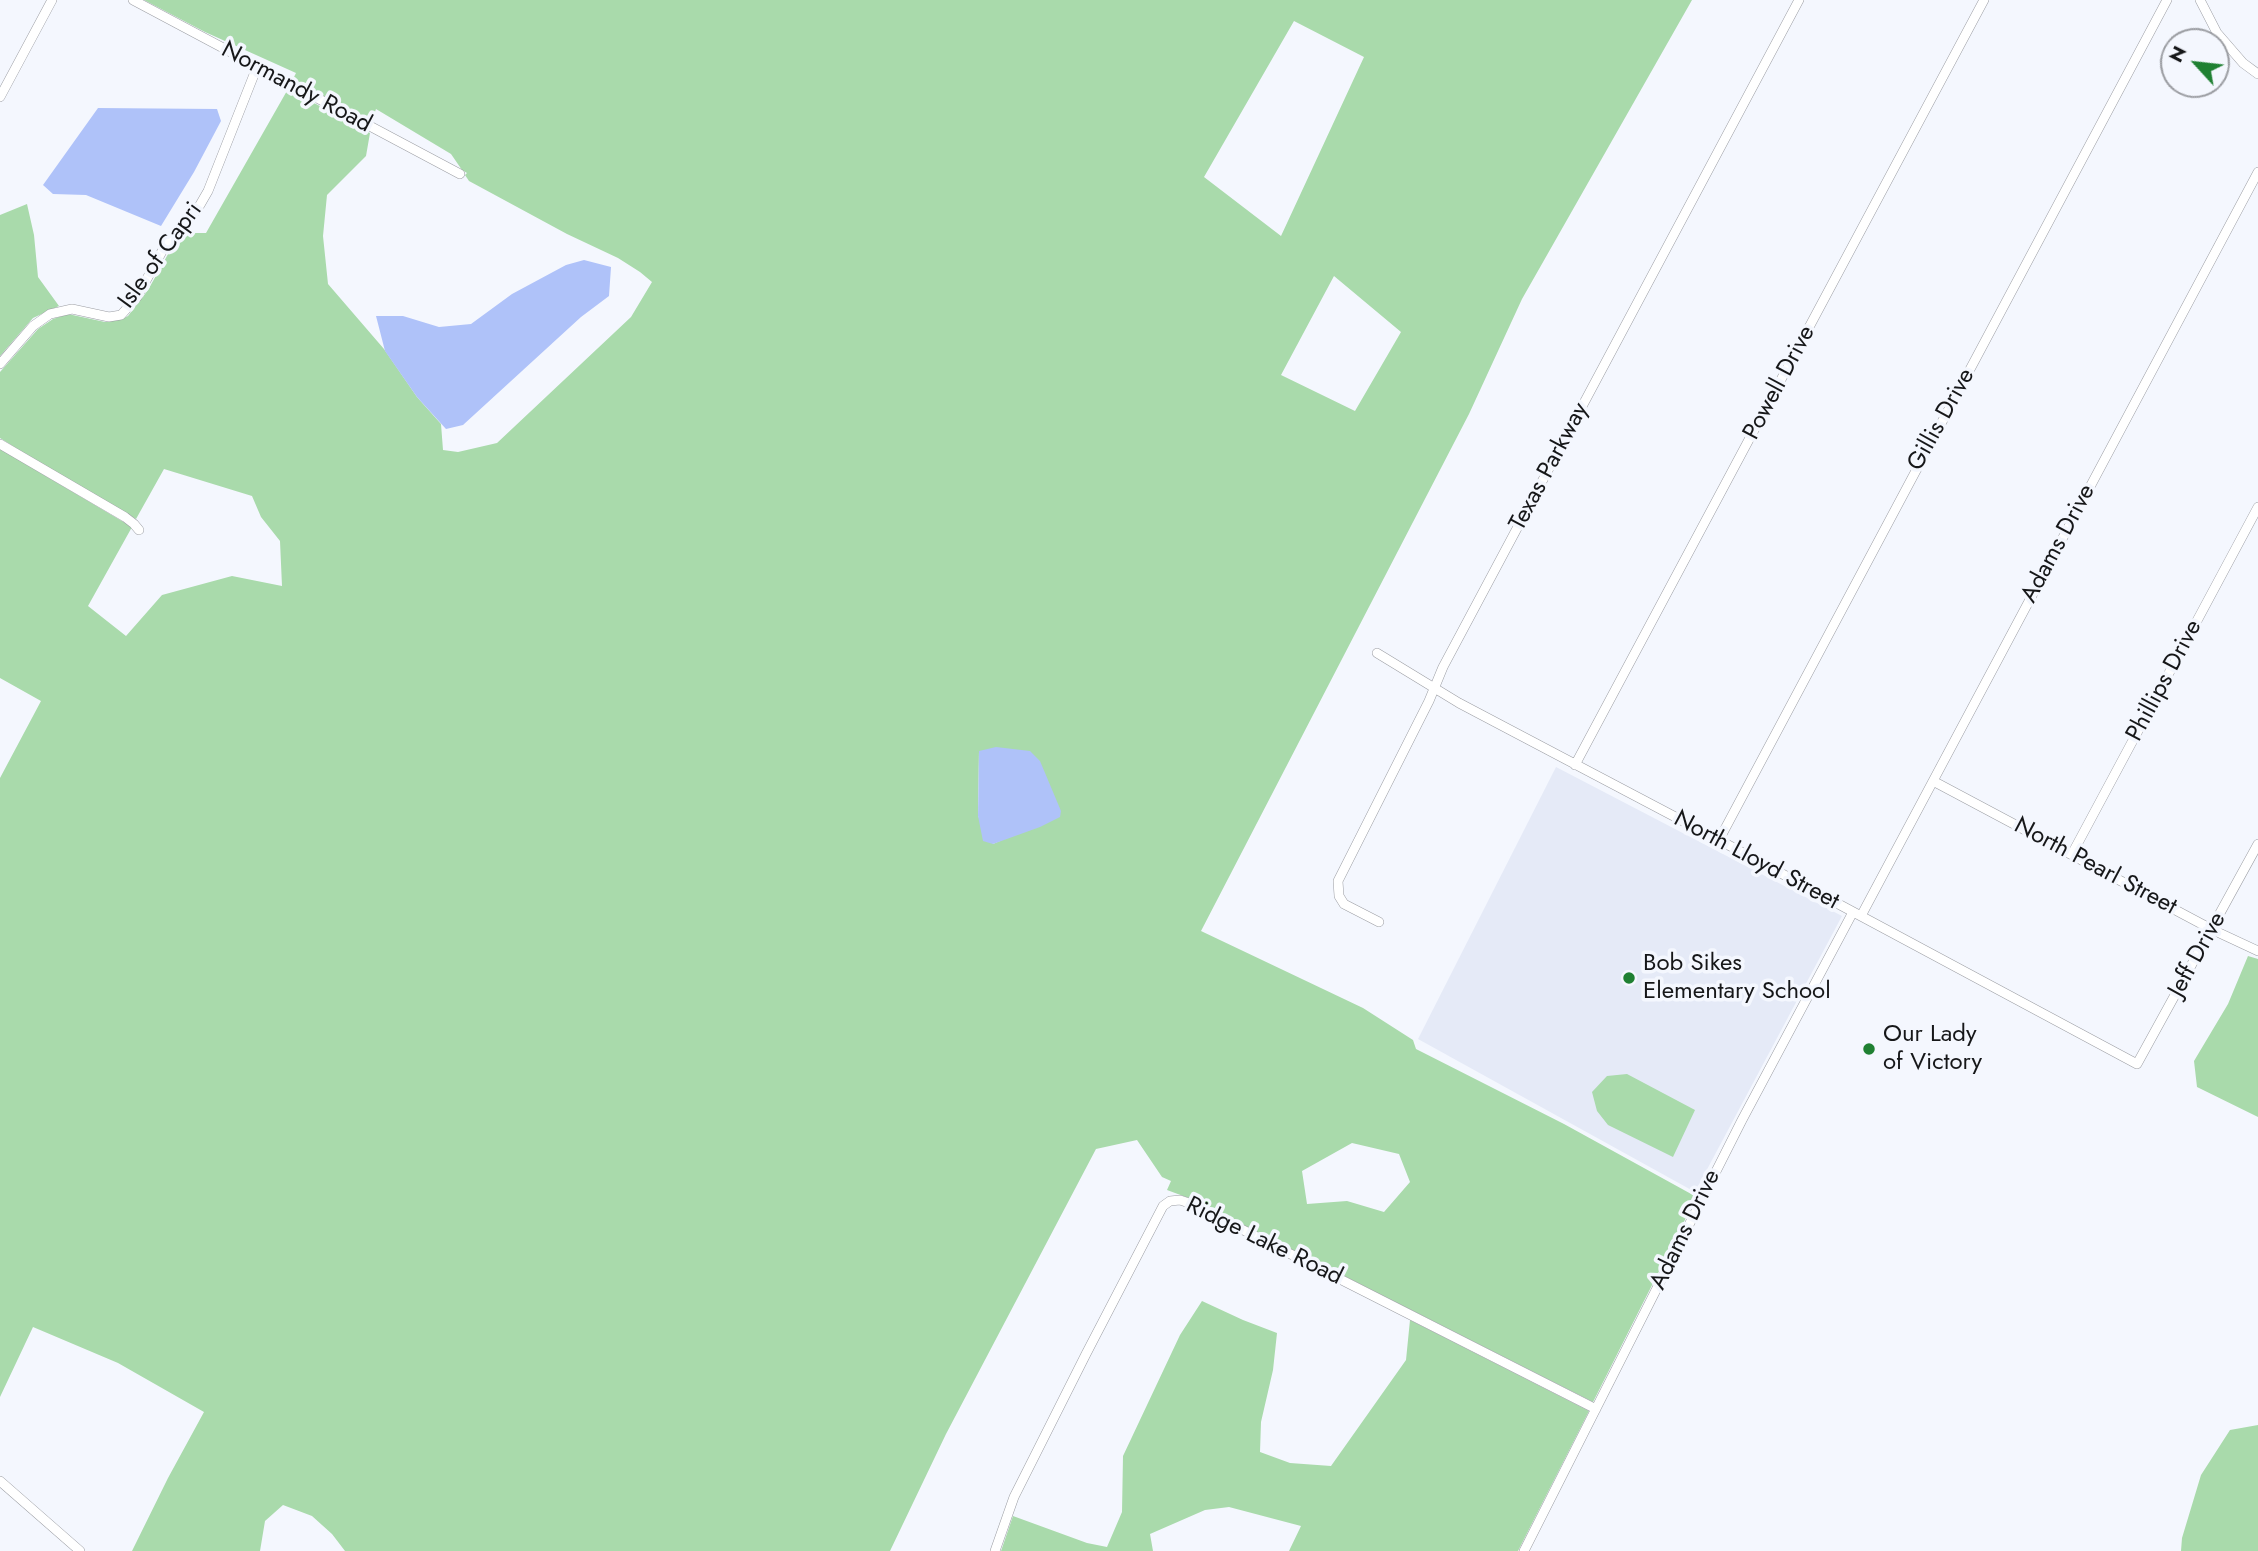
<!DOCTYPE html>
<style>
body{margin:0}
#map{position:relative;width:2258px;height:1551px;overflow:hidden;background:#f4f7fe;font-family:Jost,sans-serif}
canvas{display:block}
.north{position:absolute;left:2160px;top:28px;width:70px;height:70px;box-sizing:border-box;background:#f4f7fe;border:2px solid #9b9da2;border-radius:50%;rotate:297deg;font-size:19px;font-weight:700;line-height:28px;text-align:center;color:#161719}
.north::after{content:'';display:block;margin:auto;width:24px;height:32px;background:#1f8032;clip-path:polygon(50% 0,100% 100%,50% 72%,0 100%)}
</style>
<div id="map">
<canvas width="2258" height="1551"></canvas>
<div class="north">N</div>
</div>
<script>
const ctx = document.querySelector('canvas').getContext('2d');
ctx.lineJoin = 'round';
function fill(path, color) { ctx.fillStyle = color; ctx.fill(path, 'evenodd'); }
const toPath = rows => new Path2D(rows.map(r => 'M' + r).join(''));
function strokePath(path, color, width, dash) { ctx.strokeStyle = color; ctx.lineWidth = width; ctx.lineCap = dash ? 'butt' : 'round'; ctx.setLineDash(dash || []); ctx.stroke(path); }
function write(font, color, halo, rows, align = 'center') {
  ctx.font = font + ' Jost,sans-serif'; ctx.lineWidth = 7; ctx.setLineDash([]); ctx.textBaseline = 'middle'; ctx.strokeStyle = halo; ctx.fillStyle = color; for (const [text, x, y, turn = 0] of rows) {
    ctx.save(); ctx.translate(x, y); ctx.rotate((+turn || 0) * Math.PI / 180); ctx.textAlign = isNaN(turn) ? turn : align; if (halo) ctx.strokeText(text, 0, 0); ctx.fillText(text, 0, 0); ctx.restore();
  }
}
fill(toPath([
 [1556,767,1842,916,1695,1192,1418,1039]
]), '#e5eaf7');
fill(toPath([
 [144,0,1692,0,1522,299,1469,414,1201,931,1363,1008,1413,1040,1416,1049,1564,1124,1693,1195,1698,1194,1593,1402,1194,1200,1167,1190,1171,1181,1162,1177,1137,1140,1096,1149,946,1434,890,1551,345,1551,332,1534,312,1516,283,1505,265,1521,260,1551,132,1551,168,1478,204,1412,118,1363,33,1327,0,1397,0,778,41,701,0,678,0,449,132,527,88,606,126,636,162,595,232,576,282,586,280,541,261,517,252,496,164,469,136,519,19,450,0,438,0,372,38,329,53,319,68,314,105,322,122,319,128,316,148,290,177,238,182,233,206,233,288,89,370,133,366,156,327,195,323,236,328,284,384,349,417,397,441,424,443,450,458,452,497,443,631,317,652,282,640,272,618,258,567,234,469,181,465,175,467,173,462,170,451,154,376,109,371,124,292,81,296,73,205,32],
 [1294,21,1364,57,1281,236,1204,177],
 [1334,276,1401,332,1355,411,1281,375],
 [979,751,1011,836,993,844,978,816],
 [1352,1143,1399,1154,1410,1182,1384,1212,1347,1201,1307,1204,1302,1171],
 [27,204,34,235,38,277,59,306,33,318,0,356,0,215],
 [2248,956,2258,959,2258,1117,2197,1087,2194,1061,2228,1004],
 [1627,1074,1695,1110,1673,1157,1608,1125,1597,1111,1592,1092,1607,1076],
 [1202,1301,1243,1320,1277,1333,1273,1370,1261,1422,1260,1452,1290,1463,1331,1466,1406,1360,1410,1320,1589,1411,1518,1551,1289,1551,1301,1526,1229,1507,1205,1510,1150,1534,1153,1551,1001,1551,1013,1516,1087,1543,1107,1547,1122,1512,1123,1456,1180,1335],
 [2258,1425,2258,1551,2181,1551,2182,1538,2201,1475,2230,1430]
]), '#a9daab');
fill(toPath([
 [98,108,217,109,221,121,194,172,161,226,86,195,53,194,43,185],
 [584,260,611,267,609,296,581,317,463,425,446,429,417,397,385,351,376,316,403,316,439,327,471,324,512,294,566,265],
 [996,747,1030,751,1040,761,1061,811,1060,817,1040,827,993,844,983,841,978,816,979,751]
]), '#afc2f9');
const street = toPath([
 [133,0,460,174],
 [2200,0,2217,33,2243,63,2258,74],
 [0,97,52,0],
 [0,364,33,326,50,314,72,309,109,317,121,315,137,297,166,244,197,210,208,191,257,67],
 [0,444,125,517,134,524,139,530],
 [1377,653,1459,703,1719,840,2137,1064,2258,844],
 [1575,765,1984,0],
 [1933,781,2213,930,2258,951],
 [1719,840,2167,0],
 [2072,854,2258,507],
 [1861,916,2258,172],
 [1379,922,1344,904,1339,896,1338,881,1429,701,1443,667,1799,0],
 [0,1481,80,1551],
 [995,1551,1014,1497,1086,1354,1163,1206,1170,1201,1180,1200,1192,1204,1596,1409],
 [1524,1551,1742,1120,1853,912]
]);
strokePath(street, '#9b9da3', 10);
strokePath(street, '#fff', 9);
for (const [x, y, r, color] of [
 [1629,978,7,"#1f8032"],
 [1869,1049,7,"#1f8032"]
]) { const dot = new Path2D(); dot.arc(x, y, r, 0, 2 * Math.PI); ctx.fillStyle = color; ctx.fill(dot); strokePath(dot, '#f4f7fe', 2.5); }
write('24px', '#161719', '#f4f7fe', [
 ["Normandy Road",296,88,28],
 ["Isle of Capri",161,256,-54],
 ["Powell Drive",1780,383,-62],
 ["Gillis Drive",1942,420,-61],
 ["Texas Parkway",1550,467,-62],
 ["Adams Drive",2059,544,-62],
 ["Phillips Drive",2165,681,-62],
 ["North Lloyd Street",1756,861,28],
 ["North Pearl Street",2095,867,28],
 ["Jeff Drive",2198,955,-61],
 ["Adams Drive",1686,1230,-64],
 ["Ridge Lake Road",1264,1242,26]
]);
write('24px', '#161719', '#f4f7fe', [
 ["Bob Sikes",1643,964],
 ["Elementary School",1643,992],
 ["Our Lady",1883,1035],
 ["of Victory",1883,1063]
], 'left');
</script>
